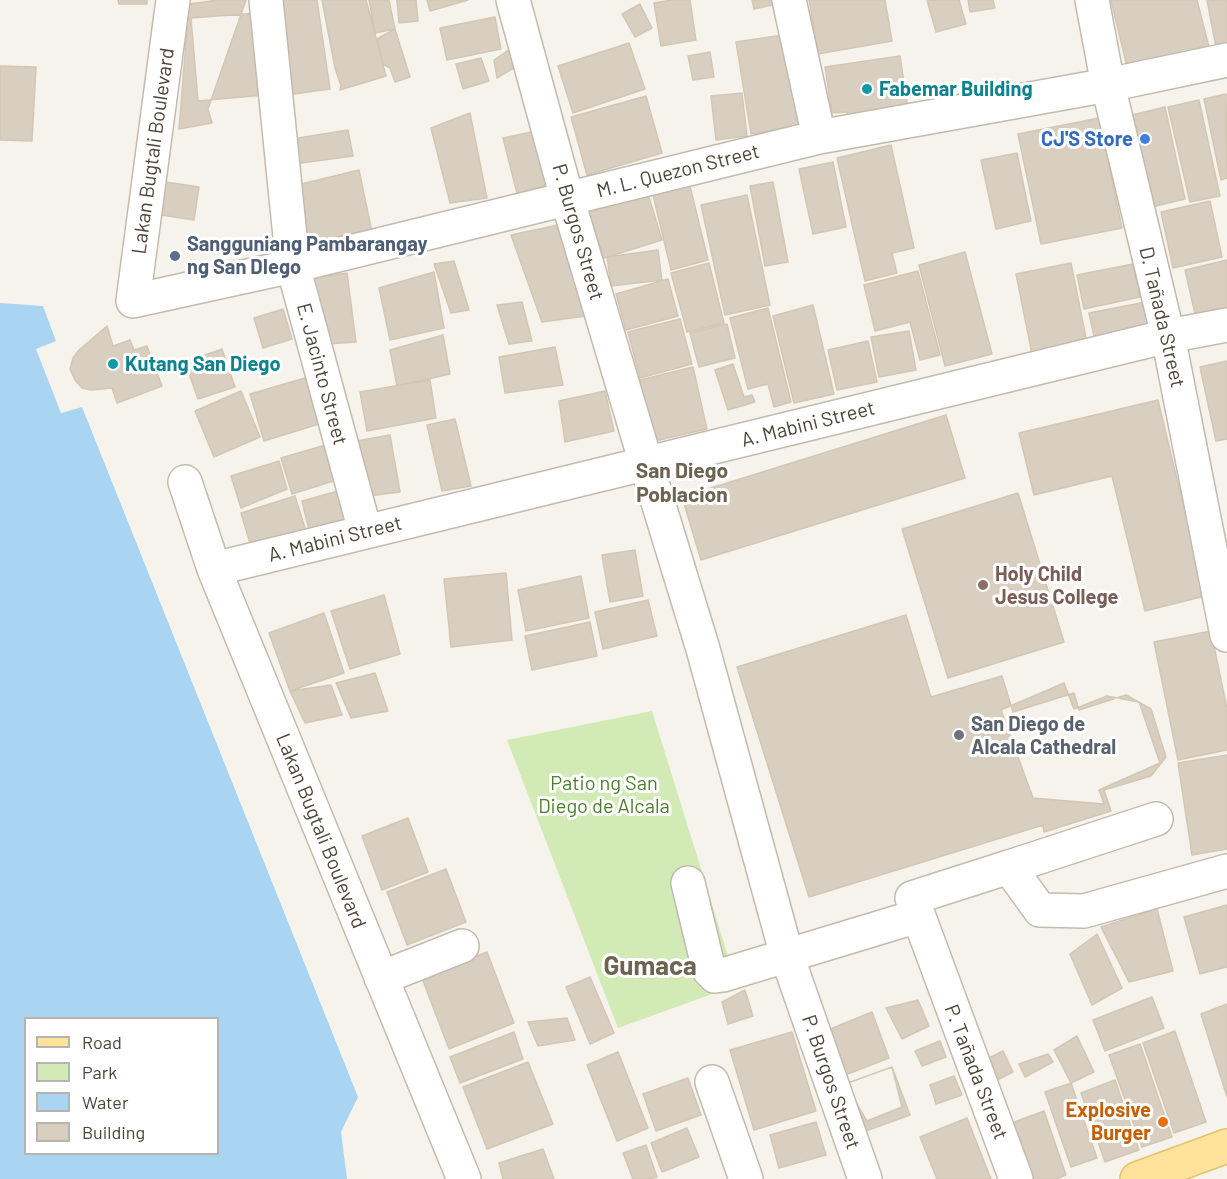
<!DOCTYPE html>
<meta charset="utf-8">
<style>
body{margin:0}
#map{position:relative;width:1227px;height:1179px;overflow:hidden;background:#f6f3ec;font-family:Barlow,sans-serif}
canvas{display:block}
.legend{position:absolute;left:24px;top:1017px;width:195px;height:138px;box-sizing:border-box;background:#fff;border:2px solid #b7b4b0;margin:0;padding:8px 10px;list-style:none;font-size:18px;color:#4b4439}
.legend li{display:flex;align-items:center;gap:12px;height:30px}
.legend b{width:30px;border:2px solid #b7b4b0}
</style>
<div id="map">
<canvas width="1227" height="1179"></canvas>
<ul class="legend">
<li><b style="height:8px;background:#ffe39c"></b>Road</li>
<li><b style="height:16px;background:#d2eab5"></b>Park</li>
<li><b style="height:16px;background:#a9d4f2"></b>Water</li>
<li><b style="height:16px;background:#d8cfc1"></b>Building</li>
</ul>
</div>
<script>
const ctx = document.querySelector('canvas').getContext('2d');
ctx.lineJoin = 'round';
function fill(path, color) { ctx.fillStyle = color; ctx.fill(path, 'evenodd'); }
const toPath = rows => new Path2D(rows.map(r => 'M' + r).join(''));
function strokePath(path, color, width, dash) { ctx.strokeStyle = color; ctx.lineWidth = width; ctx.lineCap = dash ? 'butt' : 'round'; ctx.setLineDash(dash || []); ctx.stroke(path); }
function write(font, color, halo, rows, align = 'center') {
  ctx.font = font + ' Barlow,sans-serif'; ctx.lineWidth = 6; ctx.setLineDash([]); ctx.textBaseline = 'middle'; ctx.strokeStyle = halo; ctx.fillStyle = color; for (const [text, x, y, turn = 0] of rows) {
    ctx.save(); ctx.translate(x, y); ctx.rotate((+turn || 0) * Math.PI / 180); ctx.textAlign = isNaN(turn) ? turn : align; if (halo) ctx.strokeText(text, 0, 0); ctx.fillText(text, 0, 0); ctx.restore();
  }
}
fill(toPath([
 [652,711,737,985,618,1028,507,740]
]), '#d2eab5');
fill(toPath([
 [0,303,43,306,56,341,36,349,61,413,82,407,358,1097,341,1132,347,1179,0,1179],
 [26,1018,218,1018,218,1154,26,1154]
]), '#a9d4f2');
const building = toPath([
 [118,0,147,0,147,4,119,4,118,0],
 [218,0,246,0,208,109,212,123,179,129,189,4,218,0],
 [280,0,317,0,330,89,294,94,280,0],
 [322,0,366,0,386,76,340,90,341,86,335,68,322,0],
 [369,0,389,0,395,29,375,33,369,0],
 [397,0,416,0,418,21,399,23,397,0],
 [427,0,468,0,430,11,427,0],
 [671,0,690,0,696,40,661,46,654,3,671,0],
 [752,0,771,0,772,5,754,9,752,0],
 [809,0,885,0,892,41,818,54,809,0],
 [927,0,959,0,966,24,936,32,927,0],
 [968,0,993,0,995,8,970,12,968,0],
 [1111,0,1197,0,1210,51,1128,71,1111,0],
 [1207,0,1227,0,1227,45,1216,47,1207,0],
 [640,4,652,28,635,37,622,14,640,4],
 [257,13,264,95,198,101,191,18,257,13],
 [495,17,501,49,447,60,440,28,495,17],
 [395,29,410,77,395,82,390,68,383,64,377,39,395,29],
 [789,34,804,125,751,134,736,42,789,34],
 [629,43,645,89,573,113,558,66,629,43],
 [513,47,515,67,497,78,494,60,513,47],
 [710,52,714,77,693,80,688,56,710,52],
 [900,56,909,115,848,124,847,112,832,113,825,67,900,56],
 [481,58,489,81,463,89,456,64,481,58],
 [0,66,36,67,32,141,0,140,0,66],
 [742,93,747,136,716,140,711,96,742,93],
 [1226,94,1227,178,1221,180,1204,99,1226,94],
 [646,96,662,153,587,175,571,117,646,96],
 [1199,100,1220,196,1190,202,1168,107,1199,100],
 [1165,107,1185,199,1152,207,1132,115,1165,107],
 [470,113,487,198,450,203,431,128,470,113],
 [1099,118,1122,228,1041,244,1018,134,1099,118],
 [348,130,353,156,294,164,292,139,348,130],
 [532,132,547,184,518,197,503,138,532,132],
 [891,145,914,248,892,253,897,273,865,281,837,158,891,145],
 [1017,153,1031,221,996,229,981,160,1017,153],
 [833,162,846,227,813,234,799,169,833,162],
 [359,170,373,237,310,249,297,185,359,170],
 [166,182,199,187,194,220,161,215,166,182],
 [773,182,788,262,765,266,750,186,773,182],
 [690,186,708,260,671,270,653,195,690,186],
 [648,194,662,240,604,258,589,212,648,194],
 [747,195,770,305,725,315,701,205,747,195],
 [1210,201,1222,257,1173,268,1161,212,1210,201],
 [558,225,586,316,542,322,511,235,558,225],
 [658,250,662,280,611,286,607,257,658,250],
 [965,252,992,354,945,366,919,265,965,252],
 [1227,260,1227,321,1198,327,1185,270,1227,260],
 [454,261,469,310,451,313,434,264,454,261],
 [709,263,724,323,687,332,671,273,709,263],
 [1071,263,1089,353,1034,364,1016,274,1071,263],
 [1133,264,1140,297,1084,309,1077,275,1133,264],
 [918,271,940,355,920,360,910,322,875,331,864,285,918,271],
 [434,272,444,328,390,340,379,288,434,272],
 [347,273,356,342,327,344,313,278,347,273],
 [668,279,678,316,626,330,616,294,668,279],
 [1151,301,1158,337,1097,351,1089,313,1151,301],
 [522,302,532,341,509,344,497,305,522,302],
 [813,305,834,394,794,403,773,316,813,305],
 [768,308,791,402,774,407,768,384,748,389,730,318,768,308],
 [283,309,292,339,263,348,254,318,283,309],
 [680,319,692,364,640,378,628,332,680,319],
 [727,324,735,358,699,367,690,333,727,324],
 [107,326,113,346,130,340,134,350,147,346,162,386,117,403,112,388,91,390,82,388,75,380,70,369,73,358,79,350,107,326],
 [909,331,916,370,879,377,871,337,909,331],
 [443,335,450,374,397,386,390,350,443,335],
 [868,341,877,382,837,390,828,350,868,341],
 [555,347,563,385,505,393,499,357,555,347],
 [222,349,235,387,198,399,185,362,222,349],
 [1227,361,1227,439,1216,441,1200,367,1227,361],
 [733,364,744,397,752,395,755,402,728,410,715,370,733,364],
 [693,367,707,429,646,443,632,382,693,367],
 [305,378,319,424,264,441,250,394,305,378],
 [430,380,436,418,367,431,360,392,430,380],
 [241,391,260,437,214,457,195,411,241,391],
 [605,391,614,431,565,442,559,401,605,391],
 [1158,400,1205,596,1145,611,1112,476,1034,495,1019,433,1158,400],
 [946,415,965,478,701,560,682,497,946,415],
 [455,419,471,486,442,491,427,425,455,419],
 [390,435,400,492,360,497,351,442,390,435],
 [329,444,340,479,292,494,281,458,329,444],
 [279,461,287,489,241,508,231,476,279,461],
 [342,490,351,523,310,534,302,501,342,490],
 [1018,493,1064,642,948,678,902,529,1018,493],
 [295,496,309,541,254,557,241,513,295,496],
 [635,550,643,596,610,602,602,555,635,550],
 [506,573,512,640,451,647,444,579,506,573],
 [581,576,589,618,526,631,518,590,581,576],
 [384,595,400,654,350,669,331,611,384,595],
 [648,600,657,636,603,649,595,612,648,600],
 [324,613,344,673,290,691,269,633,324,613],
 [906,615,931,697,1002,676,1013,712,1074,693,1079,710,1126,695,1151,709,1166,757,1151,776,1104,790,1111,811,1044,832,1043,825,809,897,737,667,906,615],
 [590,622,597,656,532,670,525,636,590,622],
 [1211,631,1227,709,1227,750,1178,760,1154,642,1211,631],
 [375,673,388,711,351,718,336,683,375,673],
 [1064,683,1074,709,1107,696,1139,702,1160,763,1099,790,1104,804,1033,798,1001,710,1064,683],
 [331,685,342,715,305,723,290,691,331,685],
 [1227,755,1227,849,1192,855,1178,763,1227,755],
 [408,818,428,872,382,890,362,836,408,818],
 [446,869,466,922,407,945,387,892,446,869],
 [1227,905,1227,967,1200,974,1184,917,1227,905],
 [1157,909,1173,971,1129,982,1101,927,1157,909],
 [1097,934,1122,988,1092,1005,1070,954,1097,934],
 [487,952,514,1023,449,1049,422,978,487,952],
 [590,977,614,1033,590,1044,566,987,590,977],
 [745,990,753,1016,728,1024,722,1002,745,990],
 [1152,997,1164,1028,1105,1051,1093,1020,1152,997],
 [918,1000,929,1026,902,1039,886,1008,918,1000],
 [1227,1004,1227,1097,1201,1014,1227,1004],
 [872,1012,889,1058,840,1077,823,1032,872,1012],
 [567,1018,575,1040,538,1046,528,1022,567,1018],
 [1175,1031,1206,1122,1174,1133,1143,1043,1175,1031],
 [514,1032,523,1059,460,1083,450,1057,514,1032],
 [792,1032,816,1111,754,1130,730,1050,792,1032],
 [1077,1036,1094,1072,1071,1083,1054,1050,1077,1036],
 [940,1041,946,1057,922,1066,915,1051,940,1041],
 [1140,1044,1172,1137,1142,1147,1109,1055,1140,1044],
 [1003,1051,1013,1072,993,1082,983,1061,1003,1051],
 [618,1052,648,1128,617,1141,587,1065,618,1052],
 [1048,1054,1053,1062,1025,1077,1019,1064,1048,1054],
 [528,1062,553,1124,487,1149,463,1087,528,1062],
 [892,1067,910,1115,863,1132,845,1084,892,1067],
 [892,1067,902,1107,867,1121,845,1084,892,1067],
 [954,1076,962,1095,936,1104,930,1085,954,1076],
 [688,1078,701,1115,656,1131,643,1094,688,1078],
 [1115,1080,1139,1150,1105,1162,1081,1093,1115,1080],
 [1071,1083,1097,1158,1071,1167,1045,1092,1071,1083],
 [1044,1111,1066,1175,1056,1179,1029,1179,1009,1124,1044,1111],
 [967,1118,991,1179,937,1179,920,1137,967,1118],
 [816,1122,826,1155,779,1168,770,1135,816,1122],
 [687,1128,699,1157,662,1172,651,1143,687,1128],
 [646,1145,657,1177,650,1179,633,1179,623,1153,646,1145],
 [543,1149,554,1179,503,1179,499,1163,543,1149]
]);
fill(building, '#d8cfc1');
strokePath(building, '#d3c7b4', 1.5);
const minor = toPath([
 [173,0,133,301,293,266,819,137,1108,85,1227,60],
 [266,0,293,266,365,531],
 [513,0,567,198,646,463,703,649,787,956,865,1179],
 [789,0,819,137],
 [1092,0,1108,85,1168,336,1227,635],
 [185,482,214,569,464,1179],
 [214,569,1168,336,1227,325],
 [1009,867,1156,819],
 [688,883,709,970,715,976,723,975,918,916],
 [381,978,462,946],
 [712,1082,746,1179],
 [1016,1179,912,898,1009,867,1040,910,1084,911,1227,871]
]);
const major = toPath([
 [1137,1179,1227,1146]
]);
strokePath(minor, '#c2bbae', 36);
strokePath(major, '#e6c16a', 36);
strokePath(minor, '#fff', 33);
strokePath(major, '#ffe39c', 33);
for (const [x, y, r, color] of [
 [867,89,6,"#0f9aa8"],
 [1145,139,6,"#3f7fe0"],
 [175,256,6,"#5c6f8a"],
 [113,364,6,"#0f9aa8"],
 [983,585,6,"#8d6e63"],
 [959,735,6,"#6b7280"],
 [1163,1122,6,"#e8710a"]
]) { const dot = new Path2D(); dot.arc(x, y, r, 0, 2 * Math.PI); ctx.fillStyle = color; ctx.fill(dot); strokePath(dot, '#fff', 2); }
write('bold 20px', '#0d838f', '#fff', [
 ["Fabemar Building",879,89],
 ["Kutang San Diego",125,364]
], 'left');
write('bold 20px', '#366cbe', '#fff', [
 ["CJ'S Store",1133,139]
], 'right');
write('20px', '#4b4439', '#fff', [
 ["Lakan Bugtali Boulevard",153,151,-82],
 ["M. L. Quezon Street",678,171,-14],
 ["P. Burgos Street",578,232,74],
 ["D. Tañada Street",1162,317,77],
 ["E. Jacinto Street",322,374,75],
 ["A. Mabini Street",808,424,-14],
 ["A. Mabini Street",335,539,-14],
 ["Lakan Bugtali Boulevard",321,831,68],
 ["P. Tañada Street",976,1072,69],
 ["P. Burgos Street",831,1082,71]
]);
write('bold 20px', '#4e5e75', '#fff', [
 ["Sangguniang Pambarangay",187,244],
 ["ng San DIego",187,267]
], 'left');
write('bold 20px', '#785e54', '#fff', [
 ["Holy Child",995,574],
 ["Jesus College",995,597]
], 'left');
write('bold 20px', '#5b616d', '#fff', [
 ["San Diego de",971,724],
 ["Alcala Cathedral",971,747]
], 'left');
write('20px', '#4a7f2a', '#fff', [
 ["Patio ng San",604,783],
 ["Diego de Alcala",604,806]
]);
write('bold 20px', '#c56008', '#fff', [
 ["Explosive",1151,1110],
 ["Burger",1151,1133]
], 'right');
write('bold 21px', '#6e6250', '#fff', [
 ["San Diego",682,471],
 ["Poblacion",682,495]
]);
write('bold 26px', '#6e6250', '#fff', [
 ["Gumaca",650,966]
]);
</script>
